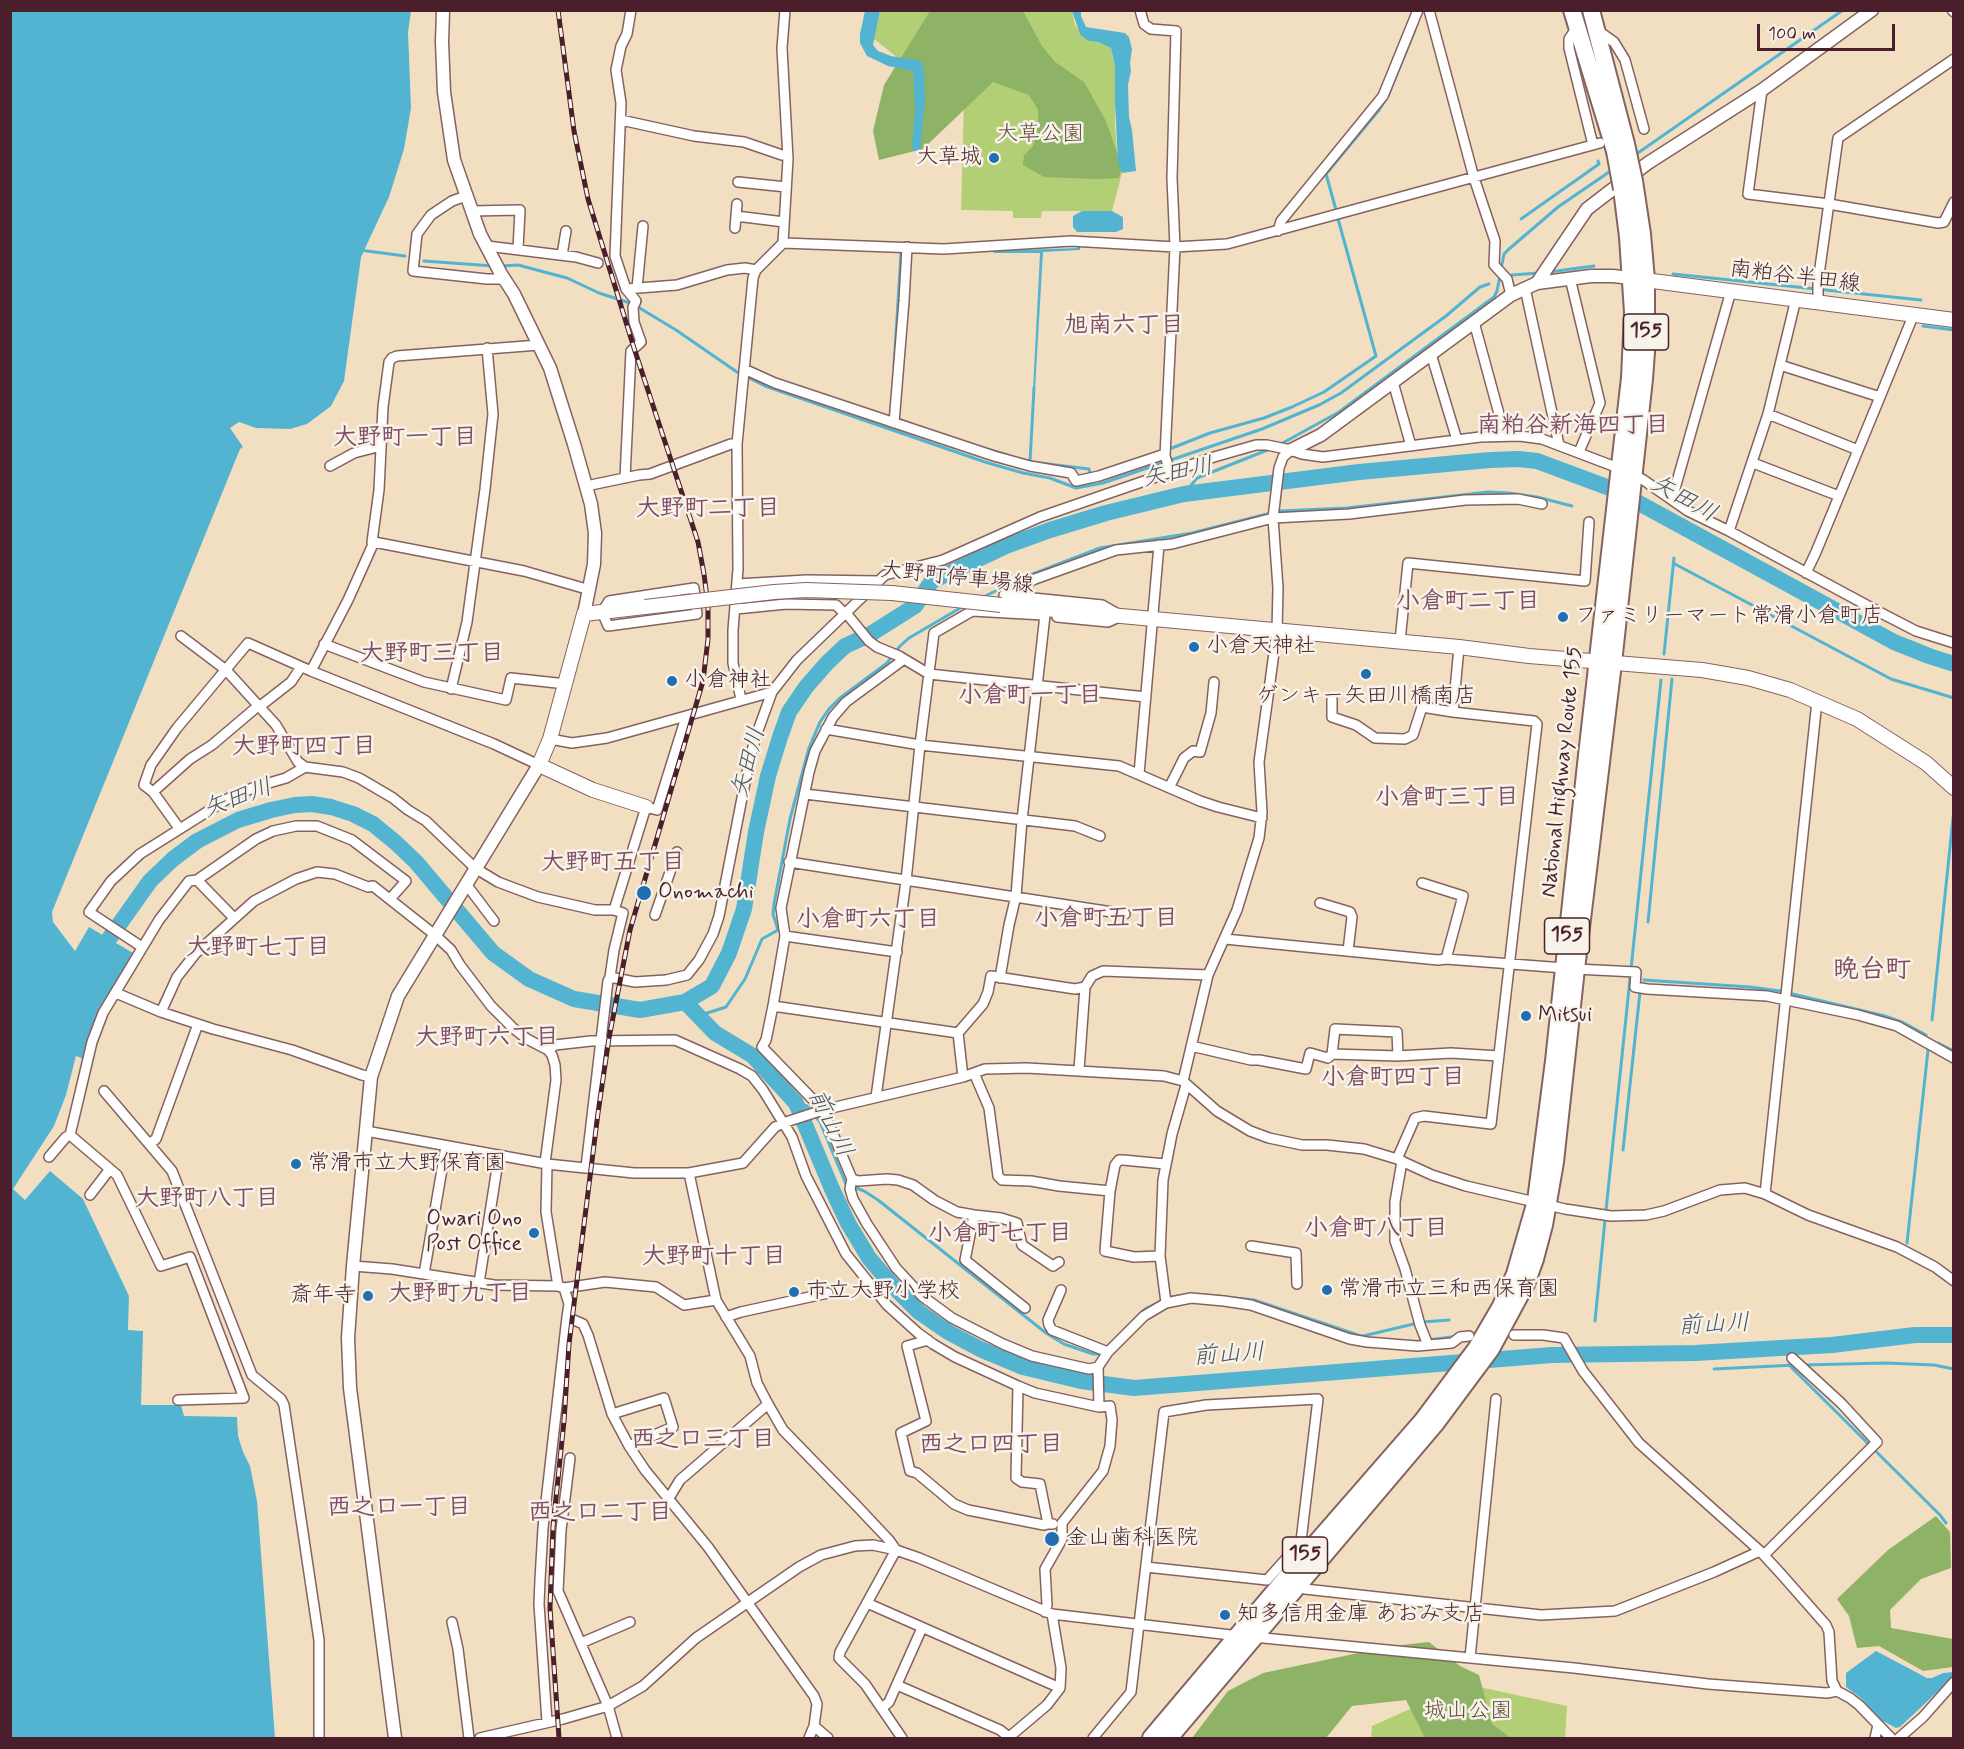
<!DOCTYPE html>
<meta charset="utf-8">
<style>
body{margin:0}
#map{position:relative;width:1964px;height:1749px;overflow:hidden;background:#f2dfc2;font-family:Mynerve,sans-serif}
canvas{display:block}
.frame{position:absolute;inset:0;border:12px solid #4a1f2b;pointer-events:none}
.scale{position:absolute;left:1757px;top:24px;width:138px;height:27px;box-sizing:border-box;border:3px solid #4a1f2b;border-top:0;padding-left:8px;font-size:18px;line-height:21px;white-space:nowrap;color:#4a1f2b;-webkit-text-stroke:4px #f7f3e8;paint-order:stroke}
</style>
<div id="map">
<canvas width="1964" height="1749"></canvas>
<div class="frame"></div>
<div class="scale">100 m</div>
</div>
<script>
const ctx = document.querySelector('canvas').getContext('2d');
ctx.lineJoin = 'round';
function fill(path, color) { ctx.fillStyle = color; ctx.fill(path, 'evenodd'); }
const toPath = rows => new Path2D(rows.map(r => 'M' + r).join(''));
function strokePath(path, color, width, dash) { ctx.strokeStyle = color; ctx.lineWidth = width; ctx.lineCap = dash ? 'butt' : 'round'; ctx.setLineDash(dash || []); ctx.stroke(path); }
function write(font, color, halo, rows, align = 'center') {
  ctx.font = font + ' Mynerve,"Klee One",sans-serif'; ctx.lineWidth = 5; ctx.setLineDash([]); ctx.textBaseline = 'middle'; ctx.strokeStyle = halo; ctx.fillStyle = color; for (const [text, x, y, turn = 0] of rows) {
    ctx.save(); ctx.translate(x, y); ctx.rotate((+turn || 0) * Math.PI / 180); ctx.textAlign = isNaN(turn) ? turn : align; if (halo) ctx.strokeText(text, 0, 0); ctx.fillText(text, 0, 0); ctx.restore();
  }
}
fill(toPath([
 [880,11,1072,11,1075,25,1088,41,1098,42,1111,48,1115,66,1115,125,1118,162,1122,173,1112,211,1042,211,1041,218,1013,218,1013,211,961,210,964,102,922,77,874,39],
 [1466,1684,1567,1706,1565,1738,1371,1738,1372,1726]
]), '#b3cf75');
fill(toPath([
 [930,11,1023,11,1042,46,1055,62,1084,82,1105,119,1122,166,1119,178,1096,179,1044,177,1023,165,1024,155,1033,146,1038,126,1038,110,1029,95,993,82,923,149,879,160,873,131,884,85],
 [1936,1516,1950,1532,1951,1568,1921,1579,1890,1610,1891,1628,1953,1639,1953,1667,1923,1671,1879,1646,1857,1648,1849,1616,1837,1599,1888,1550],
 [1429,1642,1460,1666,1479,1675,1492,1724,1511,1738,1425,1738,1406,1700,1352,1706,1326,1738,1192,1738,1228,1691,1263,1673,1392,1646]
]), '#8eb266');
fill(toPath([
 [11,11,411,11,408,32,411,108,404,149,389,197,361,257,344,381,331,406,307,424,290,429,256,428,239,422,230,428,243,447,240,449,52,912,53,922,75,951,89,927,133,953,109,993,97,1022,84,1059,76,1056,66,1095,54,1126,13,1189,25,1200,50,1171,83,1199,129,1296,128,1330,143,1331,141,1405,181,1405,184,1416,237,1417,238,1436,243,1452,250,1466,257,1501,275,1738,11,1738],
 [865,11,880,11,873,45,878,51,891,56,921,61,924,70,925,100,920,152,912,150,915,108,913,71,888,66,867,56,860,43,860,34],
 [1072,11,1081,11,1081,16,1086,27,1125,33,1129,37,1132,49,1130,63,1131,71,1128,85,1129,117,1132,130,1136,171,1122,173,1118,162,1115,103,1115,66,1111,48,1098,42,1088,41,1080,34],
 [1082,211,1112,211,1123,217,1123,229,1116,232,1077,232,1073,227,1073,216],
 [1077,245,1080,245,1080,250,1043,252,1035,390,1033,390,1040,253,994,253,993,251,1077,248],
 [1876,1651,1927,1678,1932,1678,1943,1673,1953,1672,1953,1677,1900,1727,1896,1728,1881,1720,1861,1698,1846,1687,1846,1673]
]), '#52b4d1');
strokePath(toPath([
 [1635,155,1843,10],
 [1336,210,1326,174,1379,110,1388,96,1415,30],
 [1521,219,1599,164,1598,161],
 [359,250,405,256],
 [424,261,493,266],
 [500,266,518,265,567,278,599,293,633,304,676,330,737,372,765,386,985,462,1023,473,1050,478,1076,488,1103,483,1262,429,1319,405,1341,393,1446,316,1480,287,1489,284],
 [1501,269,1504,254,1509,249,1558,207,1612,170],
 [1549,272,1594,266],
 [1673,274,1921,300],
 [1512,275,1539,273],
 [1923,326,1954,330],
 [894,366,901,254],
 [895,418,909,423],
 [1279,445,1339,412,1494,297,1497,291,1500,276],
 [980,447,1008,455],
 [1167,450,1210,433,1264,418,1292,407,1324,392,1376,356,1338,219],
 [1030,462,1034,388],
 [1032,462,1089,469,1090,474,1087,475],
 [1184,494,1197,478,1270,449],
 [1673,563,1891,679,1954,698],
 [981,598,1025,577,1100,548,1192,533,1279,511,1347,508,1488,492,1509,493,1537,497,1572,506],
 [1664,654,1674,558],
 [1648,922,1672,679],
 [1644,980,1750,987,1780,991,1885,1016,1904,1023,1926,1035],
 [698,1016,726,1007,745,979,762,939,778,930,773,914,774,904,790,819,809,748,820,722,829,709,840,698,887,663,900,646,909,638,962,607],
 [1932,1020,1954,809],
 [1938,1043,1954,1051],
 [796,1103,807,1106,820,1122,846,1184,864,1191,878,1200,1046,1333,1064,1344,1093,1354,1102,1354],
 [1623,1150,1640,992],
 [1606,1210,1661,680],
 [1907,1243,1928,1050],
 [1206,1295,1254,1300,1364,1337],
 [1595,1321,1605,1220],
 [1363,1336,1422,1322,1449,1320],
 [1427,1340,1452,1337],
 [1106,1349,1145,1309,1170,1297,1187,1295],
 [1789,1365,1940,1515,1946,1523],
 [1803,1365,1886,1363,1934,1365,1954,1369],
 [1714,1369,1796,1365]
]), '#52b4d1', 3);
strokePath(toPath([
 [100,956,106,943,150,881,173,859,197,841,238,820,271,810,295,805,312,804,331,807,353,814,373,824,395,842,416,862,493,953,529,979,574,999,640,1010,685,1002,712,986,729,953,744,909,756,832,768,776,780,737,789,712,806,687,827,663,845,646,869,635,915,606,932,581,1006,546,1050,530,1106,513,1184,494,1359,472,1490,460,1518,459,1537,461,1615,490,1894,642,1929,656,1954,664],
 [685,1002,715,1033,753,1056,796,1103,832,1189,848,1223,869,1258,892,1285,919,1312,948,1332,980,1349,1023,1367,1081,1381,1134,1388,1552,1355,1695,1353,1832,1345,1915,1335,1954,1335]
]), '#52b4d1', 16);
const minor = toPath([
 [631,10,627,34,621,46,616,70,621,103,615,256,626,289,677,285,727,270,745,268,756,270],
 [1140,10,1144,24,1151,29,1176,31,1172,178,1175,247,1165,456,1170,472],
 [1429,10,1474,178,1495,241,1494,265,1507,279,1511,295],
 [1952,10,1954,12],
 [1577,27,1569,39,1569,48,1593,145],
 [1597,30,1614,42,1625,60,1644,129],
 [1762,90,1748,194,1829,204,1938,223,1944,222,1954,202],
 [621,120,694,136,744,142,782,155,787,155],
 [738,182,786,187],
 [466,196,452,201,431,215,417,234,413,271,487,279,505,279],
 [472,211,520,210,518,249],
 [736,216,784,222],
 [735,228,737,204],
 [1278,231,1281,221,1383,96,1418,10],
 [783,243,944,249,1071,241,1175,247,1227,244,1600,143],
 [487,246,576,257,598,263],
 [562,255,566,231],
 [1570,278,1600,403,1579,452],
 [637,288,643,226],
 [1525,288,1559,445],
 [1818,302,1818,282,1838,138,1954,59],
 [1474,322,1505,436],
 [1431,354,1457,440],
 [1780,365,1880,397],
 [744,369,775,383,994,456,1030,466,1071,473,1076,481,1099,476,1165,454],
 [1393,382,1411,446],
 [1768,414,1858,450],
 [894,423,904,301,907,247],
 [1291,450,1302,454,1323,457,1480,437,1520,436,1542,439,1621,469,1642,479,1688,511,1729,531,1885,615,1916,631,1954,643],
 [1753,463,1839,496],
 [330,466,354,453,381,446],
 [625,478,631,351,641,342,634,322,633,307,636,301,626,289],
 [586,486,639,475,650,474,731,444,737,444],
 [1672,499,1731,291],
 [1729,531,1768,414,1796,299],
 [374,542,524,571,590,590],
 [1806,573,1816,552,1880,397,1911,321,1911,314],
 [737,584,807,580,879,581],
 [694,588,697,614,608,626,602,612,609,601,694,588],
 [1004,595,1035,579,1116,550,1172,544,1273,518,1349,514,1465,500,1518,499,1542,504],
 [1004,595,1102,605,1116,613],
 [736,609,786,604,836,605,845,614],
 [846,613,869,641,877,647,899,656,929,674,1146,697],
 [1057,617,1108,622,1119,617],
 [181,636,226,670,276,725,298,762,305,767,343,772,359,778,393,798,408,810,426,821,475,868,498,882,538,897,595,910,614,910,646,807,657,810,686,717],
 [1400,641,1408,563,1585,581,1589,522],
 [324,644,424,682,506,700,511,678,566,684],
 [903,660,846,702,833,717,815,751,809,772,781,908,785,936,773,1006,766,1040,762,1047,823,1110,852,1179,858,1181,887,1179,898,1180,913,1185,934,1200,957,1212,974,1215],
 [311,671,348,600,374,542,372,542,379,490,383,407,389,362,392,358,397,356,539,345],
 [451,689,467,622,485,489,493,414,487,348],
 [741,699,733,663,733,630,738,569,737,444,753,278,756,270,783,243,788,159,782,48,785,10],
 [1332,699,1332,717,1356,725,1375,738,1405,739,1413,735,1422,707,1453,712],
 [259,707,291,682,301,667],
 [826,729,920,745,1119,766,1200,801,1218,807,1262,818],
 [550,739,572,743,607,738,772,692,797,660,885,575,943,560,1040,517,1214,457,1256,445,1267,445,1291,450,1283,457,1279,468,1273,518,1278,588,1277,631,1259,762,1262,812,1259,838,1237,910,1208,975,1183,1081],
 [1139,774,1159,545],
 [1170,786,1184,758,1193,751,1200,752,1211,713,1214,682],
 [153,792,190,759,212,745,258,706],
 [805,794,1075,826,1100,836],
 [179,828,153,792,144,785,151,765,177,728,248,643,311,671,494,744,539,765],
 [789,862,1125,914],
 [197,880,234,918],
 [1422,883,1463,896,1446,959],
 [466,884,494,921],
 [1320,903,1350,912,1352,917,1348,951],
 [614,910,623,913,614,950,610,977,635,982,666,980,687,975,699,960,713,934,719,916,749,762,756,736,772,692],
 [655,915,677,852],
 [785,936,897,952],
 [1225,939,1438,960,1446,959,1564,968],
 [142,947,89,912,111,881,140,854,229,798,255,787,286,778,305,767],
 [1576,969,1636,972,1635,987,1647,989,1767,996,1858,1015,1897,1026,1954,1058],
 [1000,978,1009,925,1016,896,1022,820,1045,615],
 [116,993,161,1012],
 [773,1006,958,1033,983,1004,988,992,991,976,1075,989,1085,987,1092,976,1103,971,1208,975],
 [958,1033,963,1077],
 [1191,1046,1251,1060,1259,1060,1306,1069,1310,1053,1328,1058,1332,1054,1398,1056,1451,1053,1499,1056],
 [548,1050,555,1045,591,1041,675,1040,740,1069,752,1076,763,1090,792,1137,806,1176,846,1254,887,1305,918,1333,933,1344,955,1357,1018,1386],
 [1332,1054,1335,1029,1397,1032,1398,1056],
 [1079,1070,1085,987],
 [974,1073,989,1108,998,1176,1002,1180,1031,1181,1059,1186,1110,1191],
 [371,1077,362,1075,292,1050,213,1029,161,1012,177,977,196,953,254,901,296,879,317,872,335,874,368,887,373,886,435,935,451,950,460,965,491,1006,513,1028,527,1039,548,1050,552,1055,555,1065,556,1080,545,1163],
 [104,1091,172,1171,252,1375,281,1399,284,1405,319,1640,319,1738],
 [876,1097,906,881,920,745,934,633,972,611,1043,615],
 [366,1131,547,1164,634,1173,689,1173,743,1163,775,1127,786,1122,823,1110,963,1077,985,1069,1027,1068,1164,1076,1183,1081,1217,1111,1250,1131,1269,1138,1302,1145,1327,1145,1364,1149,1397,1159,1432,1175,1466,1186,1565,1209,1611,1216,1646,1215,1664,1211,1720,1190,1745,1188,1765,1194,1808,1215,1897,1247,1935,1267,1954,1281],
 [149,1144,156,1139,198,1024],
 [49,1157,66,1137,70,1135],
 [1397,1159,1415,1118,1424,1116,1491,1124,1537,724,1534,721,1453,712,1459,647],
 [1402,1161,1395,1202,1395,1241,1405,1269,1420,1325,1428,1345],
 [547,1164,546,1212,558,1286],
 [586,1167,608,981,610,977],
 [689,1173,716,1300,750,1356,757,1383,768,1404,783,1430,855,1504,889,1540,896,1550],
 [852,1179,850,1189,853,1199,867,1224,896,1268,922,1296,952,1318,1003,1344,1032,1356,1089,1369,1098,1367],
 [1765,1194,1817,701],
 [90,1195,110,1169],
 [1251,1246,1296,1253,1297,1284],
 [1160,1256,1134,1257,1105,1251,1110,1191,1115,1165,1119,1160,1123,1160,1165,1164],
 [353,1266,392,1269,494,1285,558,1286,564,1288,569,1304,567,1317,583,1324,588,1335,612,1414,629,1446,645,1470,708,1547,814,1696,817,1704,814,1726,809,1738],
 [424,1274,446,1146],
 [479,1283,499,1155],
 [564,1288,605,1282,656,1287,684,1305,716,1300],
 [1061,1290,1048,1320,1049,1325,1052,1330,1108,1352],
 [1166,1303,1160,1256,1163,1180,1172,1134,1186,1085],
 [1025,1308,965,1260,974,1215,1001,1218,1017,1223,1022,1245,1053,1266,1059,1262],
 [726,1317,741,1312,828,1293],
 [1514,1335,1543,1335,1564,1338,1583,1371,1639,1443,1760,1551,1782,1575,1826,1625,1829,1632,1832,1681,1837,1691],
 [928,1340,907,1346,926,1421,901,1433,910,1471,917,1473,954,1504,968,1510,1044,1525,1048,1524],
 [178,1400,244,1398,190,1257,161,1266,117,1175,70,1135,92,1042,103,1013,159,920,189,881,197,880,256,839,273,831,296,826,317,826,352,840,406,881,390,899],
 [612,1414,664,1398,673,1427,629,1446],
 [570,1458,561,1530,558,1591,608,1706,617,1738],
 [669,1498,680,1480,768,1404],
 [1053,1524,1048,1524,1040,1484,1022,1482,1016,1478,1018,1386,1035,1393,1099,1407],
 [896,1550,840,1652,839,1658,865,1684,902,1738],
 [1764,1555,1877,1442,1841,1403,1792,1358],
 [1146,1567,1267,1580,1293,1551,1296,1554],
 [1298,1585,1305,1589,1541,1615,1615,1611,1714,1572,1760,1551],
 [867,1603,1060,1688],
 [1045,1612,1047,1605,1045,1569,1062,1539,1062,1523,1103,1471,1110,1446,1112,1420,1110,1406,1099,1407,1098,1367,1108,1352,1144,1316,1166,1303,1191,1298,1224,1301,1251,1305,1350,1339,1367,1342,1417,1346,1452,1343,1460,1337,1469,1336],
 [452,1622,458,1649,469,1738],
 [1253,1637,1574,1668,1708,1684,1827,1693,1837,1691,1850,1698,1859,1705,1891,1738],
 [581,1643,630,1622],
 [1470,1658,1496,1399],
 [897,1685,1000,1730,1010,1738],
 [882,1708,889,1702,922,1628],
 [547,1722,539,1604,540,1580,543,1528,567,1317],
 [814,1726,828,1738],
 [480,1738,563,1719,608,1706,643,1686,696,1638,799,1567,821,1555,855,1546,873,1545,896,1550,919,1558,1052,1614,1239,1636],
 [1008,1738,1047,1705,1060,1688,1061,1668,1052,1614],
 [1093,1738,1131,1692,1164,1412,1206,1405,1318,1399,1301,1541,1293,1551],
 [1875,1738,1878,1725],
 [1899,1738,1923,1717,1954,1682]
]);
const tertiary = toPath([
 [443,10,442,42,444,92,454,160,480,234,501,274,514,294,550,368,574,444,591,504,595,533,594,564,584,614],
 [1537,283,1591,276,1613,276,1631,278],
 [1291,450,1321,435,1511,295,1537,283,1587,209,1609,192,1648,163,1762,90,1872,10],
 [395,1738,350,1388,348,1338,353,1266,371,1077,398,996,539,765]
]);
const secondary = toPath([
 [1637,279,1954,320],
 [1001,605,1459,647,1529,656,1702,670,1748,678,1790,690,1857,719,1926,763,1954,788],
 [645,607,584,614,550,739,539,765,593,790,646,807]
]);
const trunk = toPath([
 [1572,10,1615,151],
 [1591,10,1626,144],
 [1151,1738,1302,1559,1423,1420,1476,1349,1501,1306,1515,1274,1536,1201,1554,1061,1587,755,1630,378,1633,312,1628,237,1622,189],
 [1169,1738,1436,1423,1491,1349,1526,1284,1535,1259,1544,1225,1555,1162,1576,969,1613,663,1644,379,1646,352,1646,280,1642,234,1634,181]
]);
strokePath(minor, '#856260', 12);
strokePath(tertiary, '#856260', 15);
strokePath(secondary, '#856260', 16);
strokePath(trunk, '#856260', 20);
strokePath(minor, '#fff', 9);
strokePath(tertiary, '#fff', 12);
strokePath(secondary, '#fff', 14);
strokePath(trunk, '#fff', 16);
const rail = toPath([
 [558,10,574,131,588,199,634,348,698,542,704,574,708,606,708,639,703,681,630,930,609,1038,598,1113,569,1344,564,1421,553,1527,550,1608,559,1738]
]);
strokePath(rail, '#4a1f2b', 5);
strokePath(rail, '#f7f3e8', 3, [9]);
const secondaryBridge = toPath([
 [645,607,774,592,806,590,892,593,1001,605]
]);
const trunkBridge = toPath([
 [1626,144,1634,181],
 [1615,151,1622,189]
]);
strokePath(secondaryBridge, '#856260', 16, []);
strokePath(trunkBridge, '#856260', 20, []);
strokePath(secondaryBridge, '#fff', 14);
strokePath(trunkBridge, '#fff', 16);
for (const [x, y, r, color] of [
 [994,158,6,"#1f6fb2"],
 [1563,617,6,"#1f6fb2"],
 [1194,647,6,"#1f6fb2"],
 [1366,674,6,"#1f6fb2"],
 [672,681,6,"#1f6fb2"],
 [644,893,8,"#1f6fb2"],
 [1526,1016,6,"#1f6fb2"],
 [296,1164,6,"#1f6fb2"],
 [534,1233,6,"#1f6fb2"],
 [1327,1290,6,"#1f6fb2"],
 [794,1292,6,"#1f6fb2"],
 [368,1296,6,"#1f6fb2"],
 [1052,1539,8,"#1f6fb2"],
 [1225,1615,6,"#1f6fb2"]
]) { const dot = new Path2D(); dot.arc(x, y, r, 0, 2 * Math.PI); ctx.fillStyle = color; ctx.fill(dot); strokePath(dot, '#f7f3e8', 2); }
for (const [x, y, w] of [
 [1646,332,45],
 [1567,936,45],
 [1305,1555,45]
]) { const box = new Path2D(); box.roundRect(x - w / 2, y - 18, w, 36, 4.5); ctx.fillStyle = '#f7f3e8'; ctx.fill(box); strokePath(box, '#4a1f2b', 1.5); }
write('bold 21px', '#4a1f2b', null, [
 ["155",1646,332],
 ["155",1567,936],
 ["155",1305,1555]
]);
write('22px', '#644b3e', '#f7f3e8', [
 ["大草公園",1040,135],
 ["城山公園",1468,1712]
]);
write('22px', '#4a1f2b', '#f7f3e8', [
 ["大草城",982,158,"right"],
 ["ファミリーマート常滑小倉町店",1575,617],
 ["小倉天神社",1206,647],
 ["小倉神社",684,681],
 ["ゲンキー矢田川橋南店",1366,697,"center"],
 ["Onomachi",658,893],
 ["Mitsui",1538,1016],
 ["常滑市立大野保育園",308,1164],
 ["Owari Ono",522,1220,"right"],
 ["Post Office",522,1245,"right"],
 ["常滑市立三和西保育園",1339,1290],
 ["市立大野小学校",806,1292],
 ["斎年寺",356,1296,"right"],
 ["金山歯科医院",1066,1539],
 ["知多信用金庫 あおみ支店",1237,1615]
], 'left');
write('22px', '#4a1f2b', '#f7f3e8', [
 ["南粕谷半田線",1795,278,7],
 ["大野町停車場線",957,579,6],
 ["National Highway Route 155",1563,772,-84]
]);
write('bold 24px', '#814c63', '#f7f3e8', [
 ["旭南六丁目",1124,327],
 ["南粕谷新海四丁目",1573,427],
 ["大野町一丁目",405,439],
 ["大野町二丁目",708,510],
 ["小倉町二丁目",1468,603],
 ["大野町三丁目",432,655],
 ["小倉町一丁目",1030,697],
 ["大野町四丁目",304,748],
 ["小倉町三丁目",1447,799],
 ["大野町五丁目",613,864],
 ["小倉町五丁目",1106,920],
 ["小倉町六丁目",868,921],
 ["大野町七丁目",258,949],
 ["大野町六丁目",487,1039],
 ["小倉町四丁目",1393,1079],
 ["大野町八丁目",207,1200],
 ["小倉町八丁目",1376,1230],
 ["小倉町七丁目",1000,1235],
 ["大野町十丁目",714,1258],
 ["大野町九丁目",460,1295],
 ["西之口三丁目",703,1441],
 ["西之口四丁目",991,1446],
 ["西之口一丁目",399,1509],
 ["西之口二丁目",600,1514]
]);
write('italic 24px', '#4d5365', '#f7f3e8', [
 ["矢田川",1178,474,-11],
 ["矢田川",1683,500,29],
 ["矢田川",750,763,-75],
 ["矢田川",238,800,-20],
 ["前山川",829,1124,64],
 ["前山川",1714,1326,-3],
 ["前山川",1229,1356,-4]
]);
write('bold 26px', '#814c63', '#f7f3e8', [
 ["晩台町",1872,972]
]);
</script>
